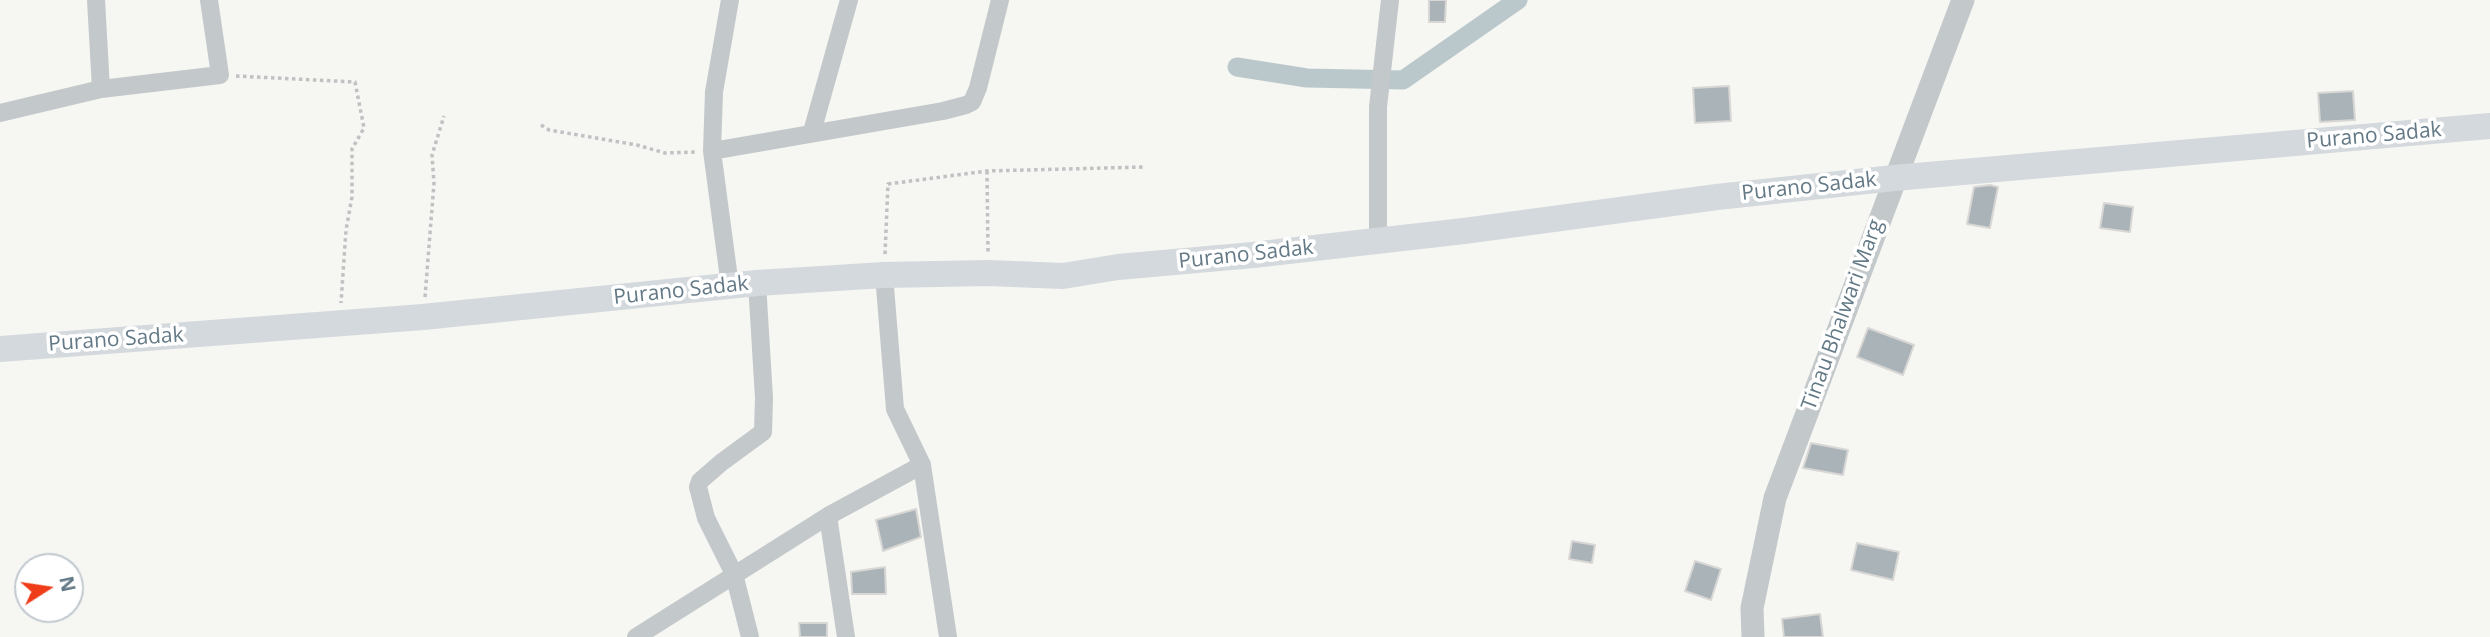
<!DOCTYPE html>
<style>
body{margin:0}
#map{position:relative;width:2490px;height:637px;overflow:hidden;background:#f6f6f2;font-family:"Open Sans",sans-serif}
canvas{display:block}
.north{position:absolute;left:14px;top:553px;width:70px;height:70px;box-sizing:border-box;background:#fff;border:2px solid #c1c9cf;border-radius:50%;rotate:78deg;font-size:19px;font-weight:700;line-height:28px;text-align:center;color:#637986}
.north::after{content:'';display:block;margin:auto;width:24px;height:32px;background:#ef3c19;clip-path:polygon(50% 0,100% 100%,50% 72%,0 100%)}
</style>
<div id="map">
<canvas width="2490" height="637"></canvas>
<div class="north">N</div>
</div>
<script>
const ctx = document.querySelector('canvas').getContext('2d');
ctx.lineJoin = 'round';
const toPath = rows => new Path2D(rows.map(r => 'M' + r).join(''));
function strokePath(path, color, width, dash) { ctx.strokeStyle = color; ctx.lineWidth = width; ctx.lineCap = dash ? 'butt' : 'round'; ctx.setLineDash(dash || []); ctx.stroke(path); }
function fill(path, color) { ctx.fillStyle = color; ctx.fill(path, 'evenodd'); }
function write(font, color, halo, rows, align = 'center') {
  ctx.font = font + ' "Open Sans",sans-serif'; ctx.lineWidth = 7; ctx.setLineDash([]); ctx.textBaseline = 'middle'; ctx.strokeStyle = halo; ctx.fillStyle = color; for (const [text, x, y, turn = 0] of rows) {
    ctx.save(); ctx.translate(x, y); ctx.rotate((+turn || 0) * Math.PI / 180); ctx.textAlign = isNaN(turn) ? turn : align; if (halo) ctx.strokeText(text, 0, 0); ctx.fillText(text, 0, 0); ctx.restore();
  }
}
strokePath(toPath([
 [1237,67,1307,78,1403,80,1518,0]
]), '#bac8cc', 19);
const building = toPath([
 [1429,0,1446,0,1445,22,1429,22,1429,0],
 [1729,86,1731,121,1695,123,1693,88,1729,86],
 [2353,91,2355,120,2320,122,2318,93,2353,91],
 [1990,185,1998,187,1990,228,1967,224,1974,187,1990,185],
 [2104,203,2133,207,2130,232,2100,228,2104,203],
 [1868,328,1914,345,1903,375,1857,357,1868,328],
 [1811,443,1848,450,1843,475,1803,468,1811,443],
 [916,509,921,537,883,551,876,520,916,509],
 [1572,541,1595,545,1592,563,1569,559,1572,541],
 [1857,543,1899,552,1893,580,1851,570,1857,543],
 [1695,561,1721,569,1711,600,1685,591,1695,561],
 [885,567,886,594,852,594,851,572,885,567],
 [1820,614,1823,637,1784,637,1782,619,1820,614],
 [799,623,827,623,827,637,800,637,799,623]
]);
fill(building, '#aab4b8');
strokePath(building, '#d8d7d5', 2);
strokePath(toPath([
 [236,76,355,82,364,128,352,149,352,197,346,230,341,303],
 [541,125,549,130,637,145,665,153,696,152],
 [987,171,988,253],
 [885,254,888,184,987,171,1145,167],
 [425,297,434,183,432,155,444,116]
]), '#bfc1c3', 3.5, [3.5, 3.5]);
strokePath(toPath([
 [101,89,220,75,209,0],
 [0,113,101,89,96,0],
 [812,132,849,0],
 [712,151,943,111,966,105,972,102,978,88,1000,0],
 [1378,241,1378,107,1390,0],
 [884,275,895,409,922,465,948,637],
 [730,286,712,151,714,92,730,0],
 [828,516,846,637],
 [636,637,828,516,922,465],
 [750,637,734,574,706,518,698,487,700,481,722,462,763,432,764,398,757,283]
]), '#c3c8cb', 18);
strokePath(toPath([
 [1753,637,1752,608,1775,498,1963,0]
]), '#c3c8cb', 23);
strokePath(toPath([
 [0,349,423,317,757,283,884,275,988,273,1063,276,1118,267,1253,255,1464,231,1717,197,1894,178,2490,126]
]), '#d4d9dd', 26);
write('21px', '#637986', '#fff', [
 ["Purano Sadak",2374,136,-5],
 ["Purano Sadak",1809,187,-6],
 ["Purano Sadak",1246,255,-6],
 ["Purano Sadak",681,291,-6],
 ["Tinau Bhalwari Marg",1843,315,-70],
 ["Purano Sadak",116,340,-4]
]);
</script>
